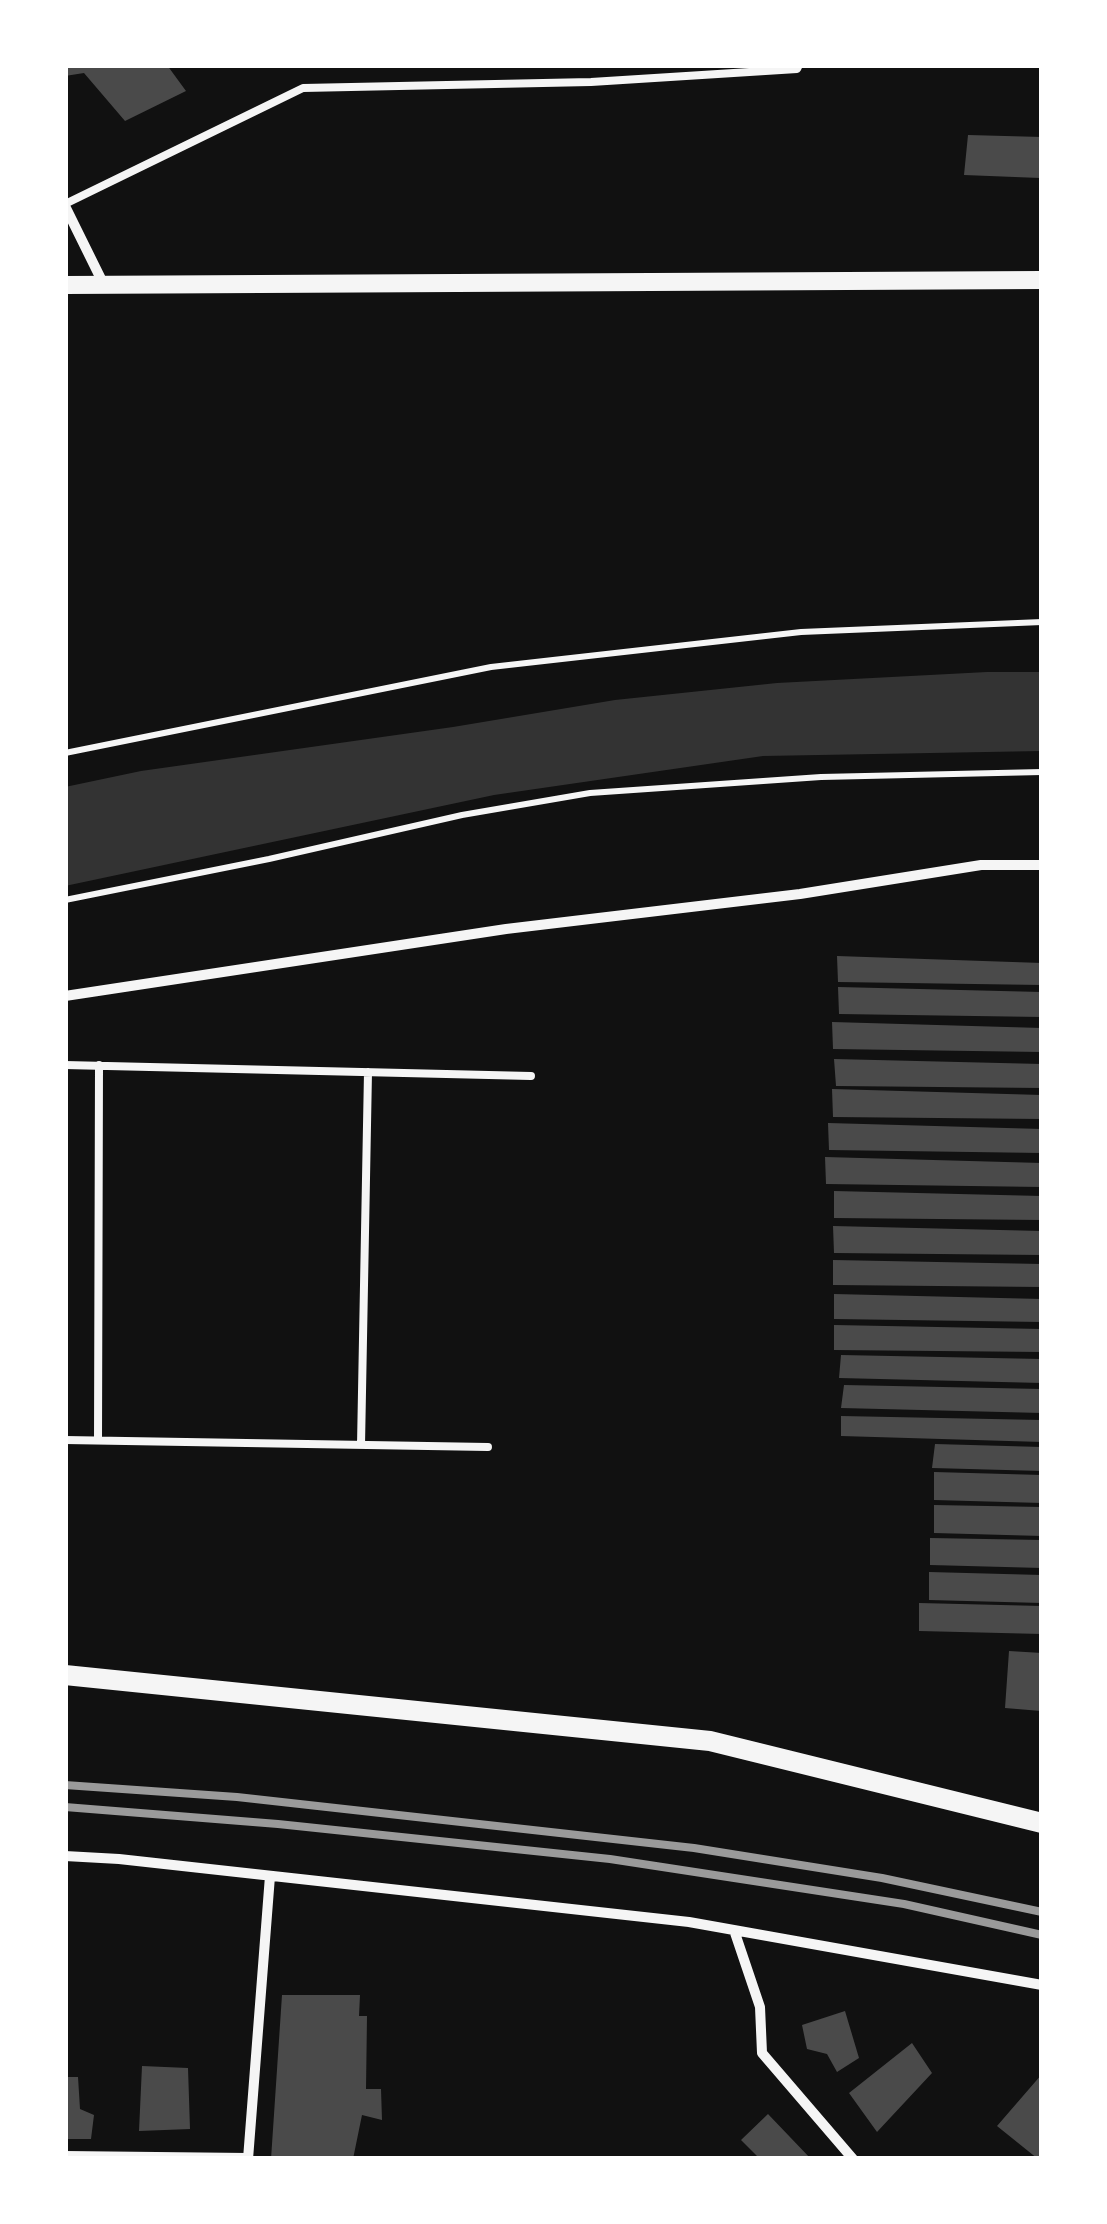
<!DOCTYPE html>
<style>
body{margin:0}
#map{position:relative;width:1107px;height:2224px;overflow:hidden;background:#111;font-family:"Space Grotesk",sans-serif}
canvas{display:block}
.frame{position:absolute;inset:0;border:68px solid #fff;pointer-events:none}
</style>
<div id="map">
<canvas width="1107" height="2224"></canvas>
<div class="frame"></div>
</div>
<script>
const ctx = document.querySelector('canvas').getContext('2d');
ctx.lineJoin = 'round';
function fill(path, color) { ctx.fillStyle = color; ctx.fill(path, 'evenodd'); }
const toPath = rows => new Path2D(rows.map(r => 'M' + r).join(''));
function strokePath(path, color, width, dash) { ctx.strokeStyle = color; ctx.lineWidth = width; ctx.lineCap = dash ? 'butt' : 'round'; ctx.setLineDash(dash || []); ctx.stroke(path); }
fill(toPath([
 [987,672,1042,672,1042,751,763,756,494,795,65,886,65,787,141,771,453,727,615,700,777,683]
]), '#333');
fill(toPath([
 [65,65,167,65,186,91,125,121,84,73,65,76],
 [968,135,1042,137,1040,178,964,175],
 [837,956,1042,963,1042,985,838,982],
 [838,987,1042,992,1042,1017,839,1014],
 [832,1022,1042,1028,1042,1052,833,1049],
 [834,1059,1042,1064,1042,1088,836,1086],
 [832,1089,1042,1095,1042,1119,833,1117],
 [828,1123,1042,1129,1042,1153,829,1150],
 [825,1157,1042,1163,1042,1187,826,1184],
 [834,1191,1042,1196,1042,1220,834,1218],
 [833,1226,1042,1231,1042,1255,834,1253],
 [833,1260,1042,1264,1042,1287,833,1285],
 [834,1294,1042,1299,1042,1322,834,1319],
 [834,1325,1042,1329,1042,1352,834,1350],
 [841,1355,1042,1359,1042,1383,839,1378],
 [844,1385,1042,1389,1042,1413,841,1408],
 [841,1416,1042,1420,1042,1442,841,1436],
 [935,1444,1042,1447,1042,1471,932,1468],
 [934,1472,1042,1475,1042,1503,934,1500],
 [934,1505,1042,1507,1042,1536,934,1533],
 [930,1538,1042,1540,1042,1568,930,1565],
 [929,1572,1042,1575,1042,1603,929,1600],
 [919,1603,1042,1606,1042,1634,919,1631],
 [1009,1651,1042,1653,1041,1711,1005,1708],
 [282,1995,360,1995,359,2016,367,2016,366,2089,381,2089,382,2120,362,2115,353,2159,271,2159],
 [845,2011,859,2058,837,2072,827,2054,807,2049,802,2025],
 [912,2043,932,2073,877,2132,849,2093],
 [142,2066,188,2068,190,2129,139,2131],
 [1042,2074,1042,2159,1038,2159,997,2126],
 [65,2077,78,2077,80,2109,94,2115,91,2139,65,2139],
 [768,2114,811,2159,760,2159,741,2140]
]), '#4a4a4a');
strokePath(toPath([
 [65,753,491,667,801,632,1042,622],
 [65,900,269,859,462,815,590,793,821,777,1042,772]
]), '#f5f5f5', 6);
strokePath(toPath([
 [65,204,303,88,591,82,797,69,799,65],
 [65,1065,531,1076],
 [65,1440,488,1447],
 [98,1440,99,1065],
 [361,1445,368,1072],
 [65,2155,248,2157]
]), '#f5f5f5', 8);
strokePath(toPath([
 [65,206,104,285],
 [65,996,506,929,800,894,981,865,1042,865],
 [65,1856,119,1859,689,1922,1042,1985],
 [734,1930,760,2007,762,2053,853,2159],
 [248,2159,270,1876]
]), '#f5f5f5', 10);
strokePath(toPath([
 [65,285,1042,280]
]), '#f5f5f5', 18);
strokePath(toPath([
 [65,1675,710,1741,1042,1823]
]), '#f5f5f5', 20);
strokePath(toPath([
 [65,1785,237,1797,694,1848,882,1878,1042,1912],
 [65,1807,278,1824,610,1859,904,1904,1042,1935]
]), '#9a9a9a', 8);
</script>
